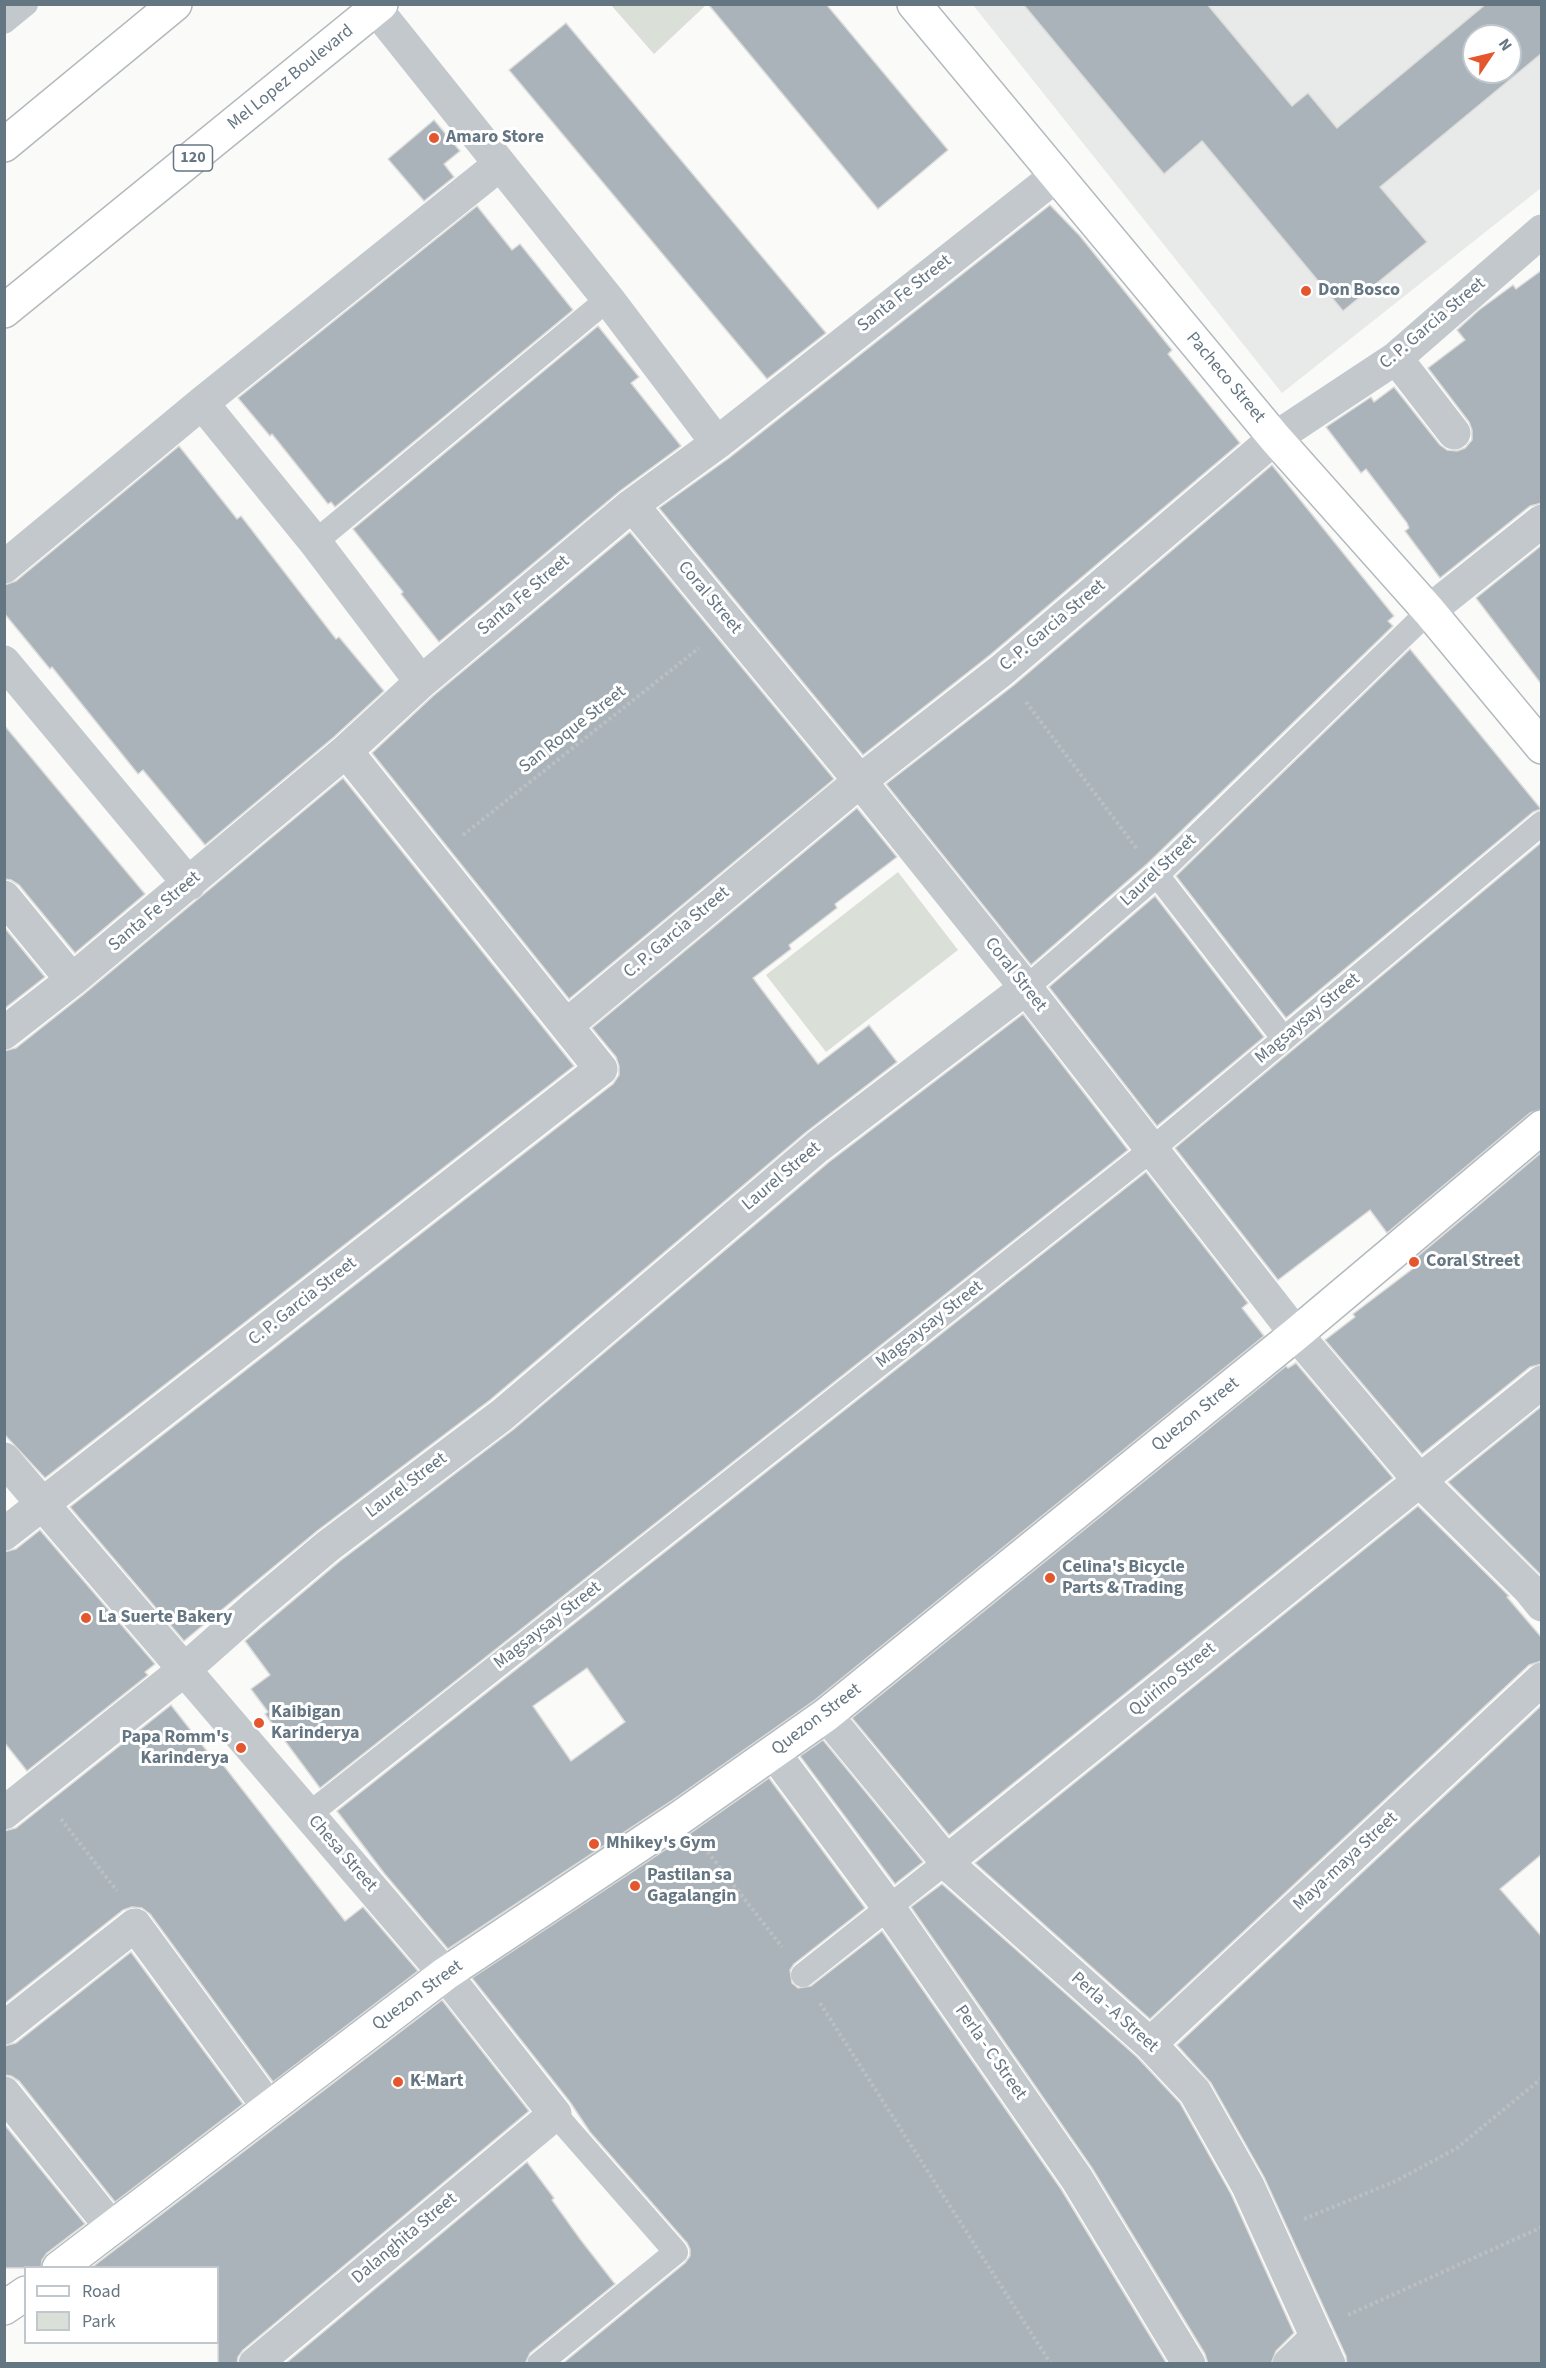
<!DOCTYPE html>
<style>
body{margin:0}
#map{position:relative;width:1546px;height:2368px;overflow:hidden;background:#fafaf8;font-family:"Source Sans 3",sans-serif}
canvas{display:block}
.frame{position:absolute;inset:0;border:6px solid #657683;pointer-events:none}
.legend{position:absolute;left:24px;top:2266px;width:195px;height:78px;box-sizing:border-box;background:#fff;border:2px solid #c1c8cd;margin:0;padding:8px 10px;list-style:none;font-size:18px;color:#657683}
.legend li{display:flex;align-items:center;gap:12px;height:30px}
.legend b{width:30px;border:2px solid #c1c8cd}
.north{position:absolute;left:1462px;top:24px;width:60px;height:60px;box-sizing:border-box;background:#fff;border:2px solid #c1c8cd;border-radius:50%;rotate:55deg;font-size:16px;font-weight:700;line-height:24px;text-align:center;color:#657683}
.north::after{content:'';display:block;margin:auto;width:21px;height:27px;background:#e4572e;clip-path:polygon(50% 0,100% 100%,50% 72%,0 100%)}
</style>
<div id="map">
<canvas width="1546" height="2368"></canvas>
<div class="frame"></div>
<ul class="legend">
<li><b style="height:8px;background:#fff"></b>Road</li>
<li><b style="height:16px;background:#dadfd7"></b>Park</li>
</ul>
<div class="north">N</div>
</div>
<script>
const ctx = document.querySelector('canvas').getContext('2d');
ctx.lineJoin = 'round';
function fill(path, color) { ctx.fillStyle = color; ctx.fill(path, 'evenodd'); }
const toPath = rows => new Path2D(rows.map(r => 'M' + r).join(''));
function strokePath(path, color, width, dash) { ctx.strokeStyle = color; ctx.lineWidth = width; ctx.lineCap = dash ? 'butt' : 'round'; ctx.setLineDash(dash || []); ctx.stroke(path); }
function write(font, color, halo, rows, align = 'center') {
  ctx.font = font + ' "Source Sans 3",sans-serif'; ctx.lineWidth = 6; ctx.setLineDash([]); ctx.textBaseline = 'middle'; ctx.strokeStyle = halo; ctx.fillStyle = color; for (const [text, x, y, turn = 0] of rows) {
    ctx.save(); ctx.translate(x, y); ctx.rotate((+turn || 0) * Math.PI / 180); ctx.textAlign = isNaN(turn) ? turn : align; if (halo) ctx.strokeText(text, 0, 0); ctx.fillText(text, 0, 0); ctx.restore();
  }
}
fill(toPath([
 [973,5,1541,5,1541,188,1282,393],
 [1474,36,1510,36,1510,72,1474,72]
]), '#e8e9e9');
fill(toPath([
 [611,5,706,5,654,54],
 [898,872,958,950,826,1052,766,975]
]), '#dadfd7');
const building = toPath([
 [708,4,826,4,948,150,878,209,708,4],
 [1023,4,1207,4,1292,106,1308,93,1337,128,1486,4,1542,4,1542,53,1380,187,1427,242,1343,311,1202,141,1164,174,1023,4],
 [1474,36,1510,36,1510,72,1474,72,1474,36],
 [566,23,826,333,767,379,509,70,566,23],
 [434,120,460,151,444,164,454,177,424,201,388,159,434,120],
 [1050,205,1080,236,1172,350,1168,354,1240,443,990,655,863,755,659,508,729,458,1050,205],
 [477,206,512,250,520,244,573,310,335,507,331,502,328,504,272,434,270,436,238,398,477,206],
 [1542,270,1542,503,1530,506,1440,578,1405,531,1409,528,1407,523,1366,469,1361,473,1326,427,1371,397,1374,402,1394,387,1440,445,1447,450,1457,451,1465,448,1472,440,1472,430,1469,422,1428,368,1465,340,1457,330,1479,310,1513,285,1516,289,1542,270],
 [598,326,639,377,631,383,681,446,620,491,439,642,401,594,403,592,353,529,598,326],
 [179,446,237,519,241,516,336,639,339,637,384,691,334,737,205,845,143,770,138,774,52,667,50,669,4,613,4,585,16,581,179,446],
 [1272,465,1394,616,1388,621,1393,626,1147,864,1031,965,886,784,1014,685,1272,465],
 [630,532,834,779,569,999,372,753,433,696,630,532],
 [1542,545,1542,685,1476,598,1542,545],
 [1410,649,1541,809,1533,812,1286,1018,1176,876,1410,649],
 [4,725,145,894,75,953,19,885,11,880,4,879,4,725],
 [343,778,574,1066,45,1478,4,1434,4,1051,16,1048,84,994,343,778],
 [857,808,897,857,835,904,837,908,789,945,791,949,753,978,818,1064,869,1025,897,1062,805,1133,490,1400,317,1531,184,1641,70,1507,613,1084,619,1075,619,1066,616,1057,592,1028,857,808],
 [1542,842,1542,1109,1530,1113,1387,1233,1370,1210,1278,1280,1175,1148,1542,842],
 [1155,896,1264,1037,1157,1126,1049,987,1155,896],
 [4,927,45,977,4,1009,4,927],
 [1023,1014,1128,1150,320,1788,265,1714,268,1712,251,1689,270,1675,245,1641,340,1561,514,1429,829,1162,1023,1014],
 [1542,1152,1542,1364,1530,1367,1422,1454,1325,1340,1355,1317,1353,1314,1415,1267,1411,1262,1542,1152],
 [1146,1172,1248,1303,1242,1308,1264,1336,815,1700,670,1802,448,1949,384,1873,337,1811,1146,1172],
 [587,1668,625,1722,571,1761,533,1706,587,1668],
 [1296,1363,1393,1478,949,1835,852,1718,1286,1366,1288,1368,1296,1363],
 [1542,1406,1542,1573,1540,1574,1448,1482,1542,1406],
 [1418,1506,1509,1596,1507,1597,1542,1638,1542,1661,1529,1665,1150,2019,975,1863,1418,1506],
 [40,1530,155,1664,145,1672,148,1675,27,1771,4,1742,4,1552,16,1549,40,1530],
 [171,1705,210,1755,213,1752,345,1921,363,1907,418,1971,273,2082,150,1914,142,1908,132,1907,123,1910,4,2004,4,1831,16,1828,171,1705],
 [1542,1705,1542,1854,1500,1889,1542,1937,1542,2364,1347,2364,1346,2356,1264,2177,1211,2083,1177,2045,1542,1705],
 [823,1740,923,1862,895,1884,800,1756,823,1740],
 [769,1778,865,1908,794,1964,790,1970,792,1983,798,1988,811,1986,882,1931,1061,2189,1167,2364,562,2364,685,2263,690,2256,690,2249,687,2243,590,2132,570,2102,472,1978,692,1832,769,1778],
 [942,1884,1137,2057,1180,2103,1231,2194,1294,2333,1276,2351,1271,2364,1208,2364,1205,2354,1092,2168,911,1907,942,1884],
 [131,1952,243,2104,115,2202,19,2081,11,2076,4,2075,4,2046,16,2043,131,1952],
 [442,2000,529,2111,243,2350,238,2357,237,2364,218,2364,218,2268,91,2268,442,2000],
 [4,2124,85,2224,47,2253,42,2260,41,2268,4,2268,4,2124],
 [527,2162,554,2198,552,2200,580,2239,615,2284,530,2353,525,2364,285,2364,527,2162]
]);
fill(building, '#aab3b9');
strokePath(building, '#dcdcda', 1.5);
const secondary = toPath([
 [914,4,1275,438,1429,611,1542,747],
 [59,2268,445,1974,681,1817,826,1715,1296,1334,1542,1127],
 [4,2308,26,2293]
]);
const highway = toPath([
 [4,145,175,4],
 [4,311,381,4]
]);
strokePath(secondary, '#b3babf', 36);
strokePath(highway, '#b4b9bd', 36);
strokePath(toPath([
 [1026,702,1137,849],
 [463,835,699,648],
 [61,1819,117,1891],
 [704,1847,782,1947],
 [820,2003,1051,2364],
 [1304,2219,1396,2181,1457,2148,1542,2078],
 [1348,2315,1542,2227]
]), '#bbbfc2', 4, [3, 3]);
strokePath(toPath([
 [4,22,26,4],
 [315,542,608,299],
 [1157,875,1284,1039],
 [1026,988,1157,875,1429,611],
 [308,1815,1151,1150,1542,823],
 [803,1975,946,1862],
 [539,2364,676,2252,555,2114]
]), '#c3c8cc', 24);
strokePath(toPath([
 [376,9,608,299,717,443],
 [1396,358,1454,433],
 [202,403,315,542,421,682],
 [632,505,860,781,1026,988,1296,1334,1420,1481,1529,1589,1542,1605],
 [4,567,202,403,499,165],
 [1429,611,1542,521],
 [4,662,189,884],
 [4,897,72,980],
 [567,1025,860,781,1002,670,1275,438,1396,358,1542,231],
 [4,1033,72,980,346,751,421,682,632,505,717,443,1057,175],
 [4,1459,445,1974,555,2114,255,2364],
 [4,1534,601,1069,346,751],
 [826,1715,951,1867,1150,2044,1195,2092,1248,2186,1329,2364],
 [774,1753,889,1908,1077,2179,1189,2364],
 [4,1813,184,1670,253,1609,328,1546,502,1415,817,1147,1026,988],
 [946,1862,1542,1382],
 [4,2028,135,1925,269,2108],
 [1150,2044,1542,1679],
 [4,2093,112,2228],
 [1289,2364,1317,2337]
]), '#c3c8cc', 33);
strokePath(secondary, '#fff', 33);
strokePath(highway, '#fff', 33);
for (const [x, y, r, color] of [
 [434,138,6,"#e4572e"],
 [1306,291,6,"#e4572e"],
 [1414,1262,6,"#e4572e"],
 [1050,1578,6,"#e4572e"],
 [86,1618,6,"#e4572e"],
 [259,1723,6,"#e4572e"],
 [241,1748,6,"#e4572e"],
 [594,1844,6,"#e4572e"],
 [635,1886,6,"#e4572e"],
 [398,2082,6,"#e4572e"]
]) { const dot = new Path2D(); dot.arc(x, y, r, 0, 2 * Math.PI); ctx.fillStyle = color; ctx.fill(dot); strokePath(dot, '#fff', 2); }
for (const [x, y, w] of [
 [193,158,39]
]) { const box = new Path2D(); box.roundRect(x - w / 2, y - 13, w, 26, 4.5); ctx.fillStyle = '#fff'; ctx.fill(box); strokePath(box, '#657683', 1.5); }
write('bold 16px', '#657683', null, [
 ["120",193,158]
]);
write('18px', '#657683', '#fff', [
 ["Mel Lopez Boulevard",291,78,-39],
 ["Santa Fe Street",905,294,-38],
 ["C. P. Garcia Street",1433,324,-40],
 ["Pacheco Street",1225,378,50],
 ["Santa Fe Street",524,596,-40],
 ["Coral Street",709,598,50],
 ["C. P. Garcia Street",1053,626,-40],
 ["San Roque Street",573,730,-38],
 ["Laurel Street",1159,871,-43],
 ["Santa Fe Street",155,912,-40],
 ["C. P. Garcia Street",677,933,-40],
 ["Coral Street",1015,975,52],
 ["Magsaysay Street",1308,1019,-40],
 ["Laurel Street",782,1177,-40],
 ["C. P. Garcia Street",303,1302,-38],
 ["Magsaysay Street",930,1325,-38],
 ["Quezon Street",1196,1415,-39],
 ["Laurel Street",407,1486,-37],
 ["Magsaysay Street",548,1626,-38],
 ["Quirino Street",1173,1680,-39],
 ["Quezon Street",817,1720,-37],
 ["Chesa Street",342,1854,49],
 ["Maya-maya Street",1346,1862,-43],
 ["Quezon Street",418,1996,-36],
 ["Perla - A Street",1114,2013,42],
 ["Perla - C Street",990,2053,55],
 ["Dalanghita Street",405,2239,-40]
]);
write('bold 18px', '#657683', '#fff', [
 ["Amaro Store",446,138],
 ["Don Bosco",1318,291],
 ["Coral Street",1426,1262],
 ["Celina's Bicycle",1062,1568],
 ["Parts & Trading",1062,1589],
 ["La Suerte Bakery",98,1618],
 ["Kaibigan",271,1713],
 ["Karinderya",271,1734],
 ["Papa Romm's",229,1738,"right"],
 ["Karinderya",229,1759,"right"],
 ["Mhikey's Gym",606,1844],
 ["Pastilan sa",647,1876],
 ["Gagalangin",647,1897],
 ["K-Mart",410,2082]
], 'left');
</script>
